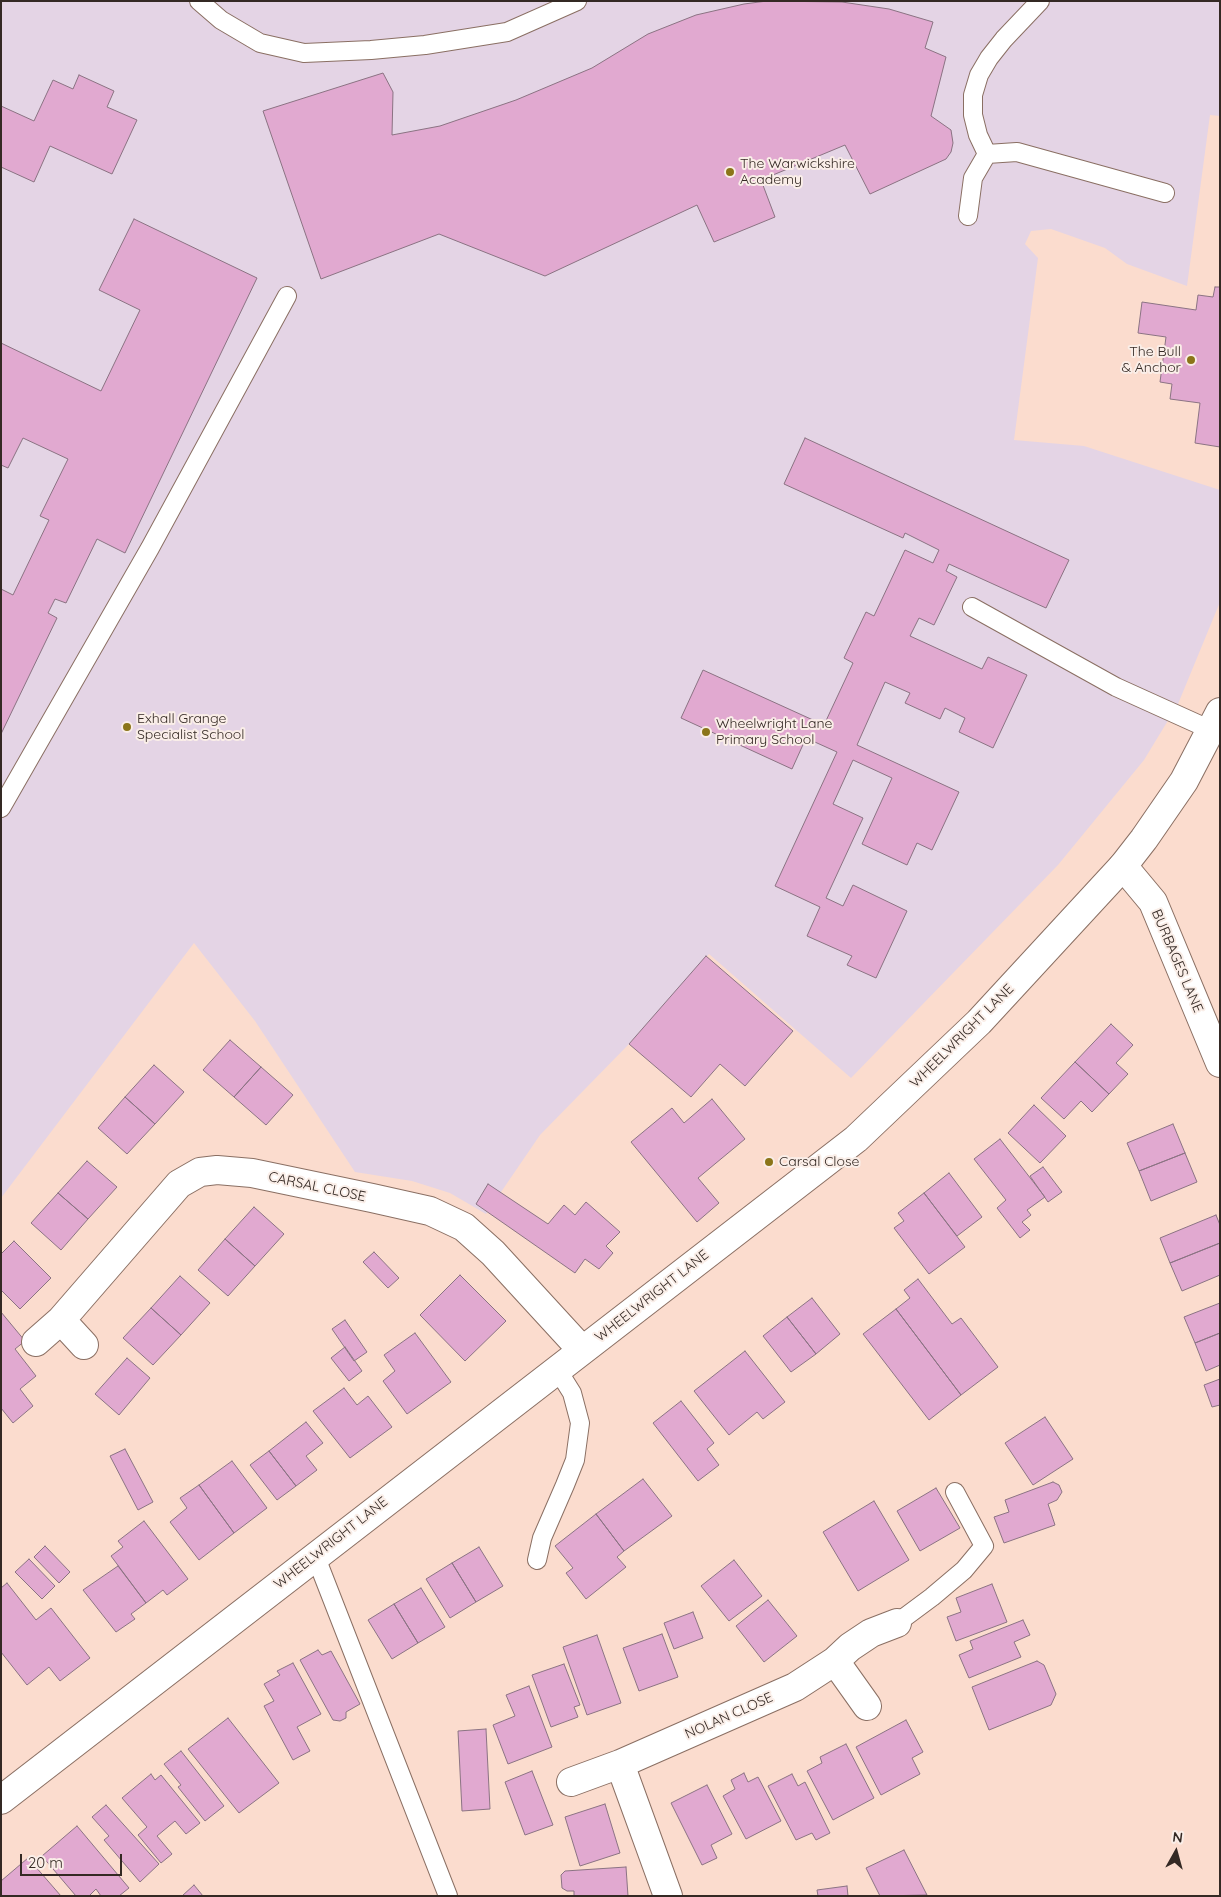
<!DOCTYPE html>
<style>
body{margin:0}
#map{position:relative;width:1221px;height:1897px;overflow:hidden;background:#fbdcce;font-family:Quicksand,sans-serif}
canvas{display:block}
.frame{position:absolute;inset:0;border:2px solid #342924;pointer-events:none}
.north{position:absolute;left:1151px;top:1827px;width:50px;height:50px;-webkit-text-stroke:4px #faeee8;paint-order:stroke;rotate:7deg;font-size:14px;font-weight:700;line-height:20px;text-align:center;color:#342924}
.north::after{content:'';display:block;margin:auto;width:18px;height:22px;background:#342924;clip-path:polygon(50% 0,100% 100%,50% 72%,0 100%)}
.scale{position:absolute;left:20px;top:1854px;width:102px;height:22px;box-sizing:border-box;border:2px solid #342924;border-top:0;padding-left:6px;font-size:15px;line-height:18px;white-space:nowrap;color:#342924;-webkit-text-stroke:4px #faeee8;paint-order:stroke}
</style>
<div id="map">
<canvas width="1221" height="1897"></canvas>
<div class="frame"></div>
<div class="north">N</div>
<div class="scale">20 m</div>
</div>
<script>
const ctx = document.querySelector('canvas').getContext('2d');
ctx.lineJoin = 'round';
function fill(path, color) { ctx.fillStyle = color; ctx.fill(path, 'evenodd'); }
const toPath = rows => new Path2D(rows.map(r => 'M' + r).join(''));
function strokePath(path, color, width, dash) { ctx.strokeStyle = color; ctx.lineWidth = width; ctx.lineCap = dash ? 'butt' : 'round'; ctx.setLineDash(dash || []); ctx.stroke(path); }
function write(font, color, halo, rows, align = 'center') {
  ctx.font = font + ' Quicksand,sans-serif'; ctx.lineWidth = 4; ctx.setLineDash([]); ctx.textBaseline = 'middle'; ctx.strokeStyle = halo; ctx.fillStyle = color; for (const [text, x, y, turn = 0] of rows) {
    ctx.save(); ctx.translate(x, y); ctx.rotate((+turn || 0) * Math.PI / 180); ctx.textAlign = isNaN(turn) ? turn : align; if (halo) ctx.strokeText(text, 0, 0); ctx.fillText(text, 0, 0); ctx.restore();
  }
}
fill(toPath([
 [1,1,1220,1,1220,116,1210,115,1187,286,1127,264,1105,248,1051,229,1031,231,1025,244,1038,258,1014,440,1084,446,1220,490,1220,602,1178,704,1144,760,1058,865,851,1078,709,954,629,1044,540,1135,486,1214,450,1193,412,1181,355,1172,255,1021,194,943,1,1198]
]), '#e4d4e5');
const building = toPath([
 [767,1,842,2,889,9,933,22,925,48,946,57,931,116,951,130,953,143,951,152,946,159,870,194,845,145,761,180,775,217,714,242,697,205,545,276,439,234,321,279,263,111,383,73,393,92,392,135,440,126,516,100,592,68,648,34,696,15,744,4,767,1],
 [79,75,114,91,107,107,137,120,112,174,50,146,34,182,1,167,1,106,34,121,53,80,73,89,79,75],
 [134,219,257,278,125,553,97,539,66,603,55,599,48,613,57,618,1,734,1,589,13,595,49,520,40,516,68,459,23,438,8,468,1,465,1,343,101,391,140,310,99,290,134,219],
 [1215,287,1220,287,1220,447,1195,443,1200,403,1170,399,1172,384,1160,382,1166,337,1138,333,1142,302,1196,310,1198,295,1213,297,1215,287],
 [805,438,1069,560,1046,608,949,564,946,571,957,577,934,625,919,618,910,636,982,669,988,657,1027,675,993,748,959,732,965,718,945,708,940,719,905,703,910,693,885,682,857,745,959,792,932,850,917,843,907,865,862,844,892,778,853,760,833,804,863,818,826,898,843,906,853,885,907,911,876,978,847,965,852,956,807,936,820,907,775,886,837,752,806,738,792,769,681,718,703,670,824,725,853,663,844,658,866,612,874,616,905,550,933,563,939,550,905,533,903,538,784,484,805,438],
 [706,956,793,1031,745,1086,720,1064,691,1097,629,1044,706,956],
 [1111,1024,1133,1045,1116,1063,1128,1074,1109,1094,1075,1062,1111,1024],
 [230,1040,261,1067,234,1097,203,1070,230,1040],
 [1075,1062,1109,1094,1092,1112,1081,1101,1064,1119,1041,1098,1075,1062],
 [154,1065,184,1092,155,1124,125,1097,154,1065],
 [261,1067,293,1095,266,1125,234,1097,261,1067],
 [125,1097,155,1124,127,1154,98,1128,125,1097],
 [712,1099,745,1139,698,1178,719,1203,697,1222,631,1142,672,1108,684,1123,712,1099],
 [1034,1105,1066,1136,1040,1163,1008,1133,1034,1105],
 [1173,1124,1185,1153,1139,1171,1127,1143,1173,1124],
 [1000,1139,1045,1197,1027,1210,1031,1215,1022,1222,1030,1230,1020,1238,997,1208,1006,1200,974,1159,1000,1139],
 [1185,1153,1197,1182,1151,1201,1139,1171,1185,1153],
 [87,1161,117,1187,88,1219,58,1193,87,1161],
 [1043,1167,1062,1192,1048,1202,1030,1176,1043,1167],
 [949,1173,982,1217,957,1236,924,1193,949,1173],
 [488,1184,548,1224,564,1205,575,1215,586,1202,620,1232,606,1246,613,1253,599,1269,585,1259,575,1273,476,1204,488,1184],
 [58,1193,88,1219,61,1250,31,1223,58,1193],
 [924,1193,965,1247,929,1274,894,1228,904,1221,898,1213,924,1193],
 [254,1207,284,1234,255,1266,225,1239,254,1207],
 [1216,1215,1220,1225,1220,1243,1170,1263,1160,1238,1216,1215],
 [225,1239,255,1266,228,1296,198,1270,225,1239],
 [14,1241,51,1278,20,1309,1,1290,1,1254,14,1241],
 [1220,1243,1220,1275,1182,1291,1170,1263,1220,1243],
 [374,1252,399,1278,388,1288,363,1262,374,1252],
 [460,1275,506,1321,465,1361,420,1315,460,1275],
 [180,1276,210,1303,181,1335,151,1308,180,1276],
 [918,1279,952,1324,961,1318,998,1367,961,1395,896,1309,910,1298,904,1290,918,1279],
 [812,1298,840,1334,816,1354,787,1317,812,1298],
 [1220,1303,1220,1333,1195,1343,1184,1317,1220,1303],
 [151,1308,181,1335,153,1365,123,1338,151,1308],
 [896,1309,961,1395,929,1420,863,1334,896,1309],
 [1,1312,25,1341,15,1349,36,1376,20,1389,33,1406,13,1423,1,1408,1,1312],
 [787,1317,816,1354,791,1372,763,1336,787,1317],
 [345,1320,367,1352,354,1361,332,1329,345,1320],
 [415,1333,451,1382,407,1414,383,1381,395,1371,384,1355,415,1333],
 [1220,1333,1220,1365,1206,1371,1195,1343,1220,1333],
 [345,1347,362,1371,349,1381,331,1358,345,1347],
 [745,1351,785,1402,763,1419,757,1412,729,1435,694,1391,745,1351],
 [127,1358,150,1378,119,1415,95,1394,127,1358],
 [1220,1379,1220,1405,1212,1407,1204,1385,1220,1379],
 [344,1388,357,1405,368,1396,392,1427,350,1458,313,1411,344,1388],
 [681,1401,714,1443,707,1449,719,1465,698,1481,653,1423,681,1401],
 [1045,1417,1073,1459,1033,1485,1005,1443,1045,1417],
 [306,1422,323,1443,306,1456,317,1470,296,1486,269,1451,306,1422],
 [125,1449,153,1502,138,1510,110,1456,125,1449],
 [269,1451,296,1486,277,1500,250,1465,269,1451],
 [232,1461,267,1508,234,1533,199,1485,232,1461],
 [643,1479,672,1516,624,1551,596,1514,643,1479],
 [1053,1482,1059,1485,1062,1492,1057,1500,1048,1504,1055,1525,1004,1543,994,1517,1009,1512,1005,1500,1053,1482],
 [199,1485,234,1533,199,1560,170,1522,187,1508,180,1498,199,1485],
 [936,1488,960,1528,920,1551,897,1511,936,1488],
 [874,1501,909,1560,858,1591,823,1532,874,1501],
 [596,1514,624,1551,617,1557,626,1567,586,1599,566,1573,573,1568,555,1546,596,1514],
 [144,1521,188,1579,167,1595,163,1590,146,1603,111,1556,123,1547,118,1541,144,1521],
 [45,1546,70,1572,59,1583,34,1557,45,1546],
 [479,1547,503,1586,476,1602,452,1563,479,1547],
 [29,1559,55,1586,42,1599,15,1572,29,1559],
 [734,1560,762,1596,729,1621,701,1586,734,1560],
 [452,1563,476,1602,450,1618,426,1579,452,1563],
 [118,1566,146,1603,131,1614,135,1619,116,1632,83,1590,118,1566],
 [7,1583,36,1620,51,1608,90,1658,60,1681,49,1667,27,1685,1,1652,1,1588,7,1583],
 [992,1584,1007,1622,956,1641,947,1617,961,1612,956,1598,992,1584],
 [421,1588,445,1627,418,1643,394,1604,421,1588],
 [768,1600,797,1636,764,1662,736,1626,768,1600],
 [394,1604,418,1643,392,1659,368,1620,394,1604],
 [693,1612,703,1638,674,1649,664,1623,693,1612],
 [1023,1620,1030,1635,1014,1642,1021,1657,969,1678,959,1655,973,1649,970,1641,1023,1620],
 [662,1634,678,1677,639,1691,623,1648,662,1634],
 [597,1635,621,1703,587,1715,563,1647,597,1635],
 [318,1650,322,1655,331,1651,360,1704,346,1712,346,1718,340,1721,333,1720,300,1660,318,1650],
 [1037,1661,1044,1665,1056,1694,1051,1705,989,1730,972,1687,1037,1661],
 [293,1663,321,1714,297,1727,310,1751,293,1760,264,1706,274,1701,264,1684,280,1675,277,1671,293,1663],
 [564,1664,580,1705,574,1707,578,1717,551,1727,532,1675,564,1664],
 [529,1686,552,1747,508,1764,493,1725,515,1716,506,1695,529,1686],
 [228,1718,279,1783,239,1813,188,1749,228,1718],
 [906,1720,923,1752,912,1758,920,1774,881,1795,856,1747,906,1720],
 [486,1729,490,1809,462,1811,458,1731,486,1729],
 [846,1744,874,1798,833,1820,807,1771,822,1763,820,1757,846,1744],
 [181,1751,224,1806,205,1821,178,1787,181,1785,164,1764,181,1751],
 [532,1771,553,1825,525,1835,505,1782,532,1771],
 [744,1773,748,1782,758,1777,781,1821,746,1839,723,1796,735,1789,731,1780,744,1773],
 [151,1774,155,1780,161,1775,200,1823,186,1834,175,1821,157,1836,172,1854,161,1863,138,1835,147,1827,122,1798,151,1774],
 [792,1774,798,1786,805,1782,830,1833,816,1840,812,1833,796,1840,768,1786,792,1774],
 [707,1785,732,1834,711,1845,717,1858,702,1865,671,1803,707,1785],
 [605,1804,620,1853,580,1866,565,1817,605,1804],
 [106,1805,159,1864,140,1882,104,1840,109,1836,92,1817,106,1805],
 [77,1826,129,1888,119,1896,101,1896,96,1889,89,1896,76,1896,42,1856,77,1826],
 [904,1850,927,1895,880,1896,866,1868,904,1850],
 [28,1858,61,1896,3,1896,1,1894,1,1881,28,1858],
 [626,1867,628,1896,574,1896,574,1891,567,1891,562,1888,561,1875,565,1871,626,1867],
 [194,1885,203,1896,182,1896,194,1885],
 [847,1886,848,1896,818,1896,817,1890,847,1886]
]);
fill(building, '#e1a9d0');
strokePath(building, '#8b7383', 1);
const service = toPath([
 [199,1,221,20,260,43,304,53,371,50,425,45,507,32,577,1],
 [987,154,1017,152,1165,193],
 [987,154,978,135,973,115,973,95,979,75,989,58,1004,39,1040,1],
 [968,216,973,178,987,154],
 [972,607,1116,687,1211,730],
 [1,808,150,548,287,296],
 [315,1555,448,1896],
 [537,1560,542,1538,565,1485,575,1460,580,1423,572,1393,557,1369],
 [897,1623,932,1597,964,1570,984,1546,955,1492]
]);
const minor = toPath([
 [1123,866,1153,902,1220,1063],
 [61,1320,84,1345],
 [36,1342,61,1320,179,1184,200,1172,217,1170,252,1173,372,1198,430,1211,464,1227,493,1253,582,1350],
 [835,1661,867,1706],
 [620,1764,668,1896],
 [571,1782,620,1764,795,1687,835,1661,850,1647,871,1633,897,1623]
]);
const tertiary = toPath([
 [1,1800,856,1139,979,1022,1123,866,1144,839,1184,781,1220,712]
]);
strokePath(service, '#8a6f63', 20);
strokePath(minor, '#8a6f63', 30);
strokePath(tertiary, '#8a6f63', 30);
strokePath(service, '#fff', 18);
strokePath(minor, '#fff', 28);
strokePath(tertiary, '#fff', 28);
for (const [x, y, r, color] of [
 [730,172,5,"#8b7519"],
 [1191,360,5,"#8b7519"],
 [127,727,5,"#8b7519"],
 [706,732,5,"#8b7519"],
 [769,1162,5,"#8b7519"]
]) { const dot = new Path2D(); dot.arc(x, y, r, 0, 2 * Math.PI); ctx.fillStyle = color; ctx.fill(dot); strokePath(dot, '#faeee8', 2); }
write('14px', '#342924', '#faeee8', [
 ["The Warwickshire",740,164],
 ["Academy",740,180],
 ["The Bull",1181,352,"right"],
 ["& Anchor",1181,368,"right"],
 ["Exhall Grange",137,719],
 ["Specialist School",137,735],
 ["Wheelwright Lane",716,724],
 ["Primary School",716,740],
 ["Carsal Close",779,1162]
], 'left');
write('14px', '#342924', '#faeee8', [
 ["BURBAGES LANE",1177,961,67],
 ["WHEELWRIGHT LANE",962,1036,-45],
 ["CARSAL CLOSE",317,1187,12],
 ["WHEELWRIGHT LANE",652,1296,-38],
 ["WHEELWRIGHT LANE",331,1543,-38],
 ["NOLAN CLOSE",729,1716,-24]
]);
</script>
